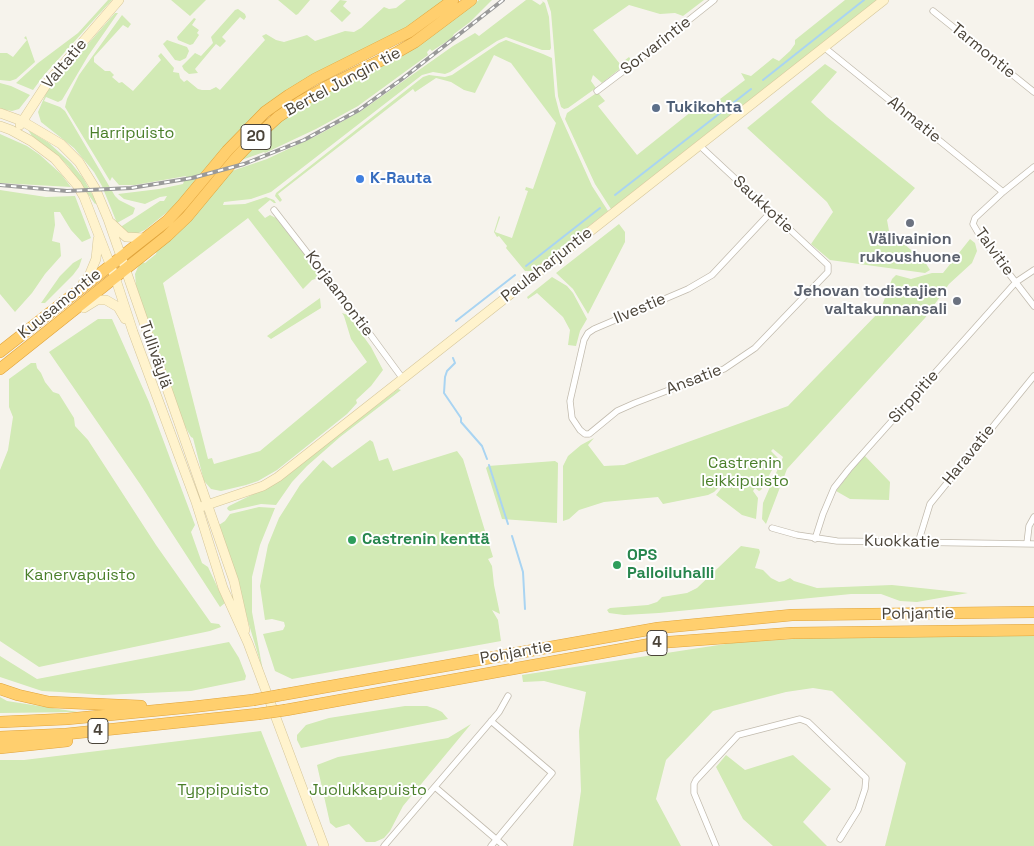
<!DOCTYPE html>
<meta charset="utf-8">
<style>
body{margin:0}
canvas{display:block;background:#f6f3ec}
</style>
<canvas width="1034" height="846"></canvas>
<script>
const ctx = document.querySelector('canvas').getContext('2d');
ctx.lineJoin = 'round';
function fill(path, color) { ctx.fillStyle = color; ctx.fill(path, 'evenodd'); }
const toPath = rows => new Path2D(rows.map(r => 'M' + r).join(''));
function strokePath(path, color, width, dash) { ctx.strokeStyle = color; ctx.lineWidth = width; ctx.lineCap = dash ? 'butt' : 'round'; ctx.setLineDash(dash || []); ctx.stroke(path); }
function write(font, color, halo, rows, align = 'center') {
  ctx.font = font + ' "Space Grotesk",sans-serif'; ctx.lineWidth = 4; ctx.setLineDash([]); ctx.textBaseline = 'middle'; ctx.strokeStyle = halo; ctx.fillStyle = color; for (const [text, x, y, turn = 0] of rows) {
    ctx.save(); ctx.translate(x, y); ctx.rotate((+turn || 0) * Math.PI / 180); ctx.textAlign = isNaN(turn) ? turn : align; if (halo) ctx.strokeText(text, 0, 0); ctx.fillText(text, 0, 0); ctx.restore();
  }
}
fill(toPath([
 [108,0,112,0,44,75,33,90,16,83,38,63,78,33],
 [171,0,206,0,190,16],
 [278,0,310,0,298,14,296,15],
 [340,0,347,1,343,6,351,13,342,22,330,11],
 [406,0,447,0,424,18,292,88,171,209,145,230,136,234,128,235,119,228,160,201,164,201,167,196,160,197,145,204,124,199,118,194,159,189,183,184,186,176,135,185,119,185,112,177,110,181,65,107,67,99,79,75,122,15,131,24,128,28,123,25,94,57,94,62,105,71,110,71,114,75,112,77,119,83,122,82,133,91,161,60,158,56,161,53,174,68,173,72,179,73,180,78,184,82,187,80,198,89,202,90,210,90,216,87,220,90,265,40,262,36,266,34,276,40,284,42,307,35,315,41,345,31,354,32,361,28,384,7,389,9,396,8],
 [479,0,492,0,470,22,454,34,452,38,432,51,430,49,427,52,428,55,358,106,316,129,265,153,264,152,239,161,271,129,302,105,434,34],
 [526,0,532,0,540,5,543,2,541,0,545,3,549,17,551,48,550,50,542,50,506,37,497,41,450,72,445,74,433,72,422,75,271,192,251,199,224,202,223,205,245,204,266,197,274,200,276,203,274,203,270,200,258,210,265,218,270,215,276,218,320,274,318,278,312,280,303,289,248,218,163,283,208,459,212,458,214,464,260,451,367,362,351,339,344,316,342,313,348,315,371,347,383,370,371,386,356,400,357,403,347,414,277,470,258,481,246,485,221,491,211,489,204,481,193,438,191,437,183,423,136,286,135,274,138,267,142,262,145,263,156,254,157,250,229,172,267,159,318,135,361,111,453,46,475,33,479,36],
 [547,0,704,0,683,16,675,13,660,14,629,5,593,30,620,64,629,57,631,60,602,83,593,75,591,81,596,88,568,108,564,109,561,107,558,96,551,12],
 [845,0,877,0,611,209,595,184,565,119,567,113,595,94,599,94,605,101,598,106,637,155,692,111,698,107,703,112,745,80,741,73,751,76,773,58,779,61,790,51,795,44,795,40],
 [238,9,245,14,246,17,244,20,240,17,222,37,226,41,220,47,216,44,195,69,198,73,189,74,184,70,182,66,195,53,201,56,213,43,211,37,235,10],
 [115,13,118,13,88,56,62,100,58,102,46,97,44,101,60,107,65,111,115,196,119,200,135,208,133,214,117,223,102,186,94,172,74,148,41,122,38,112,47,91],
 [194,18,196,19,192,25,199,30,197,33,199,35,193,44,190,45,178,40,177,37],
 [26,36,35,62,16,79,10,81,0,80,0,53,7,53,13,57,27,40,24,38],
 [167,40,187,47,189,51,186,58,180,61,175,60,163,44],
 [506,40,543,54,552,58,555,96,560,115,592,186,608,211,532,271,525,271,506,248,507,246,499,236,497,237,494,232,499,216,500,217,495,232,512,238,528,191,525,190,526,187,533,189,556,123,511,63,494,55,475,93,464,90,451,82,436,78,415,92,413,89,278,194,282,200,280,202,275,196,276,193,423,77,429,75,445,77,452,75,499,43],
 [825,64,837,72,811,102,827,117,915,188,887,220,889,231,925,262,930,270,925,273,830,260,811,244,833,212,827,202,747,128],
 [0,83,11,86,30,95,19,109,12,111,0,109],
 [28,130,49,143,71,163,83,178,97,203,95,204,68,166,58,156,32,136],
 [0,134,27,146,40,155,61,174,71,187,0,183],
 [0,190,46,197,75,196,91,238,82,242,71,230,60,212,54,212,55,225,52,241,60,243,61,256,45,274,32,293,15,312,0,294],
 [619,224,625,232,625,242,588,314,573,289,556,273],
 [970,239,975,243,977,251,972,263,949,284,925,318,787,469,766,524,762,519,763,503,783,457,773,449,771,451,778,458,777,461,761,490,759,491,755,488,753,491,758,498,756,519,742,515,716,495,727,481,726,480,714,492,708,495,663,504,658,497,604,502,579,510,569,519,563,521,563,466,568,456,581,445,594,438,588,445,604,466,624,465,788,406,880,311,892,279,896,275,911,279,932,273,943,273],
 [82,258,79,267,73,275,45,303,41,303,60,276,73,263],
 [552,277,567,286,573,293,587,319,580,331,576,346,568,345,570,330,563,317,537,293,528,299,527,297],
 [320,298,321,308,271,339,267,336],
 [98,319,112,319,149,402,195,525,191,532,202,563,208,567,225,603,220,607,140,484,49,352],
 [31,363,36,363,37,368,41,373,45,382,53,392,59,394,74,418,75,426,88,440,156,545,211,623,219,624,221,627,210,631,39,667,0,641,0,470,8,450,13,417,9,407,9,379],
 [398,389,401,390,340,437,307,466,292,482,276,505,261,504,230,511,228,510,227,508,229,506,276,483],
 [370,440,373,442,379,461,388,458,393,471,457,451,463,459,493,557,488,559,492,566,494,585,500,614,492,610,498,620,501,641,292,679,275,671,263,634,283,630,285,626,284,622,272,619,265,620,260,586,268,545,279,518,300,485,323,460,332,468],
 [864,455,890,482,889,500,850,499,836,491],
 [555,461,558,463,557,523,502,519,486,468,488,466],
 [259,507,275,508,260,545,252,577,252,612,263,671,219,525,225,521,230,514],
 [741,546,759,549,760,552,755,568,763,570,771,578,779,582,784,581,790,578,794,581,817,588,892,585,968,593,917,602,900,601,881,594,851,594,659,613,624,615,609,613,607,610,610,608,648,605,657,602,662,597,687,593,697,588],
 [1034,635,1034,846,885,846,906,763,832,691,813,688,786,692,713,711,666,760,656,799,681,846,573,846,581,791,579,731,586,692,544,681,523,682,522,675,732,643,825,637],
 [229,642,239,658,246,676,245,680,191,691,103,695,60,692,42,691,0,677,0,656,37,679],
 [0,697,7,701,78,712,0,713],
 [405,706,427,706,436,709,442,712,448,719,301,748,297,740,297,735,306,725,329,718],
 [471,724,403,806,390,831,384,838,375,842,366,842,349,824,336,828,330,823,317,765,338,757,448,738],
 [261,731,307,846,0,846,0,760,24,760],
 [726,755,745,770,793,755,831,789,803,822,827,846,773,846,743,819,716,767]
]), '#d2eab5');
strokePath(toPath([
 [763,80,864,0],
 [615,195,751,89],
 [526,266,600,208],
 [456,321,515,275],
 [453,358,455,363,447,371,445,377,444,393,461,418,461,422,482,446,487,459],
 [489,465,508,524],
 [512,536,523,572,525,609]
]), '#a9d4f2', 2);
const street = toPath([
 [933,11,1034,92],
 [825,48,1003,192],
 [597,91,650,51,714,0],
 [699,145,828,265,828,272,755,348,724,369,635,403,617,411,589,434,585,434,580,430,572,418,570,401,584,340,588,333,594,329,688,289,712,275,771,212],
 [1034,167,1003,192,975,218,973,224,980,236,1034,306],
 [274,210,364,326,403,379],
 [772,528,797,535,837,541,1034,544],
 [815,539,823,514,834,488,849,469,1016,282,1034,270],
 [918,543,930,504,1034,376],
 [1027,543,1029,526,1034,517],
 [491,721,552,773,491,846],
 [435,787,504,846],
 [384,846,499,712,508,696],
 [716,846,694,793,694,784,696,780,738,735,800,719,808,722,866,778,865,789,858,810,840,839]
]);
const secondary = toPath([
 [0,113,22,121,61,144,79,162,95,188,108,219,234,581,245,630],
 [20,125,48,82,119,0],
 [0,126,11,130,31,141,55,159,77,185,84,197,115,277,133,332,196,502,223,588,248,643,324,846],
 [111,223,126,237,145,238],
 [83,283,89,276,96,259,98,239],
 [84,308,97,300,106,300,118,307,125,319],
 [198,508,263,486,278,477,884,0]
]);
const highway = toPath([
 [0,352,167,221,182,205,227,151,265,112,289,95,315,79,409,32,453,0],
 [0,369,167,236,187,217,236,158,256,137,278,117,300,102,326,87,394,54,415,42,471,0],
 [0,689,18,695,49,702,141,706],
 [281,695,658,628,792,615,1034,612],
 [286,710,656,643,792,633,1034,630],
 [0,722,67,719,192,707,253,700],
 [0,737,66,734,258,714],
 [0,748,67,741]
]);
strokePath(street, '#c2bbae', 7);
strokePath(secondary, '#d6c79b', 10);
strokePath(highway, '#e0a43c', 12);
strokePath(street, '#fff', 5.5);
strokePath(secondary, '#fff3cd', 9);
strokePath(highway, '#ffcf6e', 11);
const rail = toPath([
 [0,185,67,191,131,188,192,178,244,164,304,140,359,110,402,79,503,0]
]);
strokePath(rail, '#9a9a9a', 4);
strokePath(rail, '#fff', 2, [5.5]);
const highwayBridge = toPath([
 [253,700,281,695],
 [258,714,286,710]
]);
strokePath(highwayBridge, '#e0a43c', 12, []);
strokePath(highwayBridge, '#ffcf6e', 11);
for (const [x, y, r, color] of [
 [656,108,5,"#5c6f8a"],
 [360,179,5,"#3f7fe0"],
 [910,223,5,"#6b7280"],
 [957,301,5,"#6b7280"],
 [352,540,5,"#2e9e5b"],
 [617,565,5,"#2e9e5b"]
]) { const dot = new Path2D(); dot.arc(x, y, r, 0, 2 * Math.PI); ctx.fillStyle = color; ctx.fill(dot); strokePath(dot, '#fff', 2); }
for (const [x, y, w] of [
 [256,137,30],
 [657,643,20],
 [98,731,20]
]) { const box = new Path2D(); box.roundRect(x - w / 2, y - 12.5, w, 25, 4); ctx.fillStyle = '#fff'; ctx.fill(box); strokePath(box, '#4b4439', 1); }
write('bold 15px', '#4b4439', null, [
 ["20",256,137],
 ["4",657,643],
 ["4",98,731]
]);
write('16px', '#4b4439', '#fff', [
 ["Sorvarintie",656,46,-38],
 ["Tarmontie",983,51,39],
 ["Valtatie",65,64,-50],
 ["Bertel Jungin tie",343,82,-28],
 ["Ahmatie",914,120,39],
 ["Saukkotie",763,205,43],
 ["Talvitie",994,252,54],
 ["Paulaharjuntie",547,265,-38],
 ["Korjaamontie",339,294,53],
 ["Kuusamontie",60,304,-39],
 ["Ilvestie",640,309,-23],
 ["Tulliväylä",155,355,71],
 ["Ansatie",694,380,-21],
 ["Sirppitie",914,397,-48],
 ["Haravatie",969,455,-51],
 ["Kuokkatie",902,542,1],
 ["Pohjantie",918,614,-1],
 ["Pohjantie",516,653,-10]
]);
write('bold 16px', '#4e5e75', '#fff', [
 ["Tukikohta",666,108]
], 'left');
write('16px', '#4a7f2a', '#fff', [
 ["Harripuisto",132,134],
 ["Castrenin",745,464],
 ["leikkipuisto",745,482],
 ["Kanervapuisto",80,576],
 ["Typpipuisto",223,791],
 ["Juolukkapuisto",368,791]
]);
write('bold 16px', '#366cbe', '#fff', [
 ["K-Rauta",370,179]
], 'left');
write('bold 16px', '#5b616d', '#fff', [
 ["Välivainion",910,240],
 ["rukoushuone",910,258],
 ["Jehovan todistajien",947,292,"right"],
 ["valtakunnansali",947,310,"right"]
]);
write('bold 16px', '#27864d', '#fff', [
 ["Castrenin kenttä",362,540],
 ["OPS",627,556],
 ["Palloiluhalli",627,574]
], 'left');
</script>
